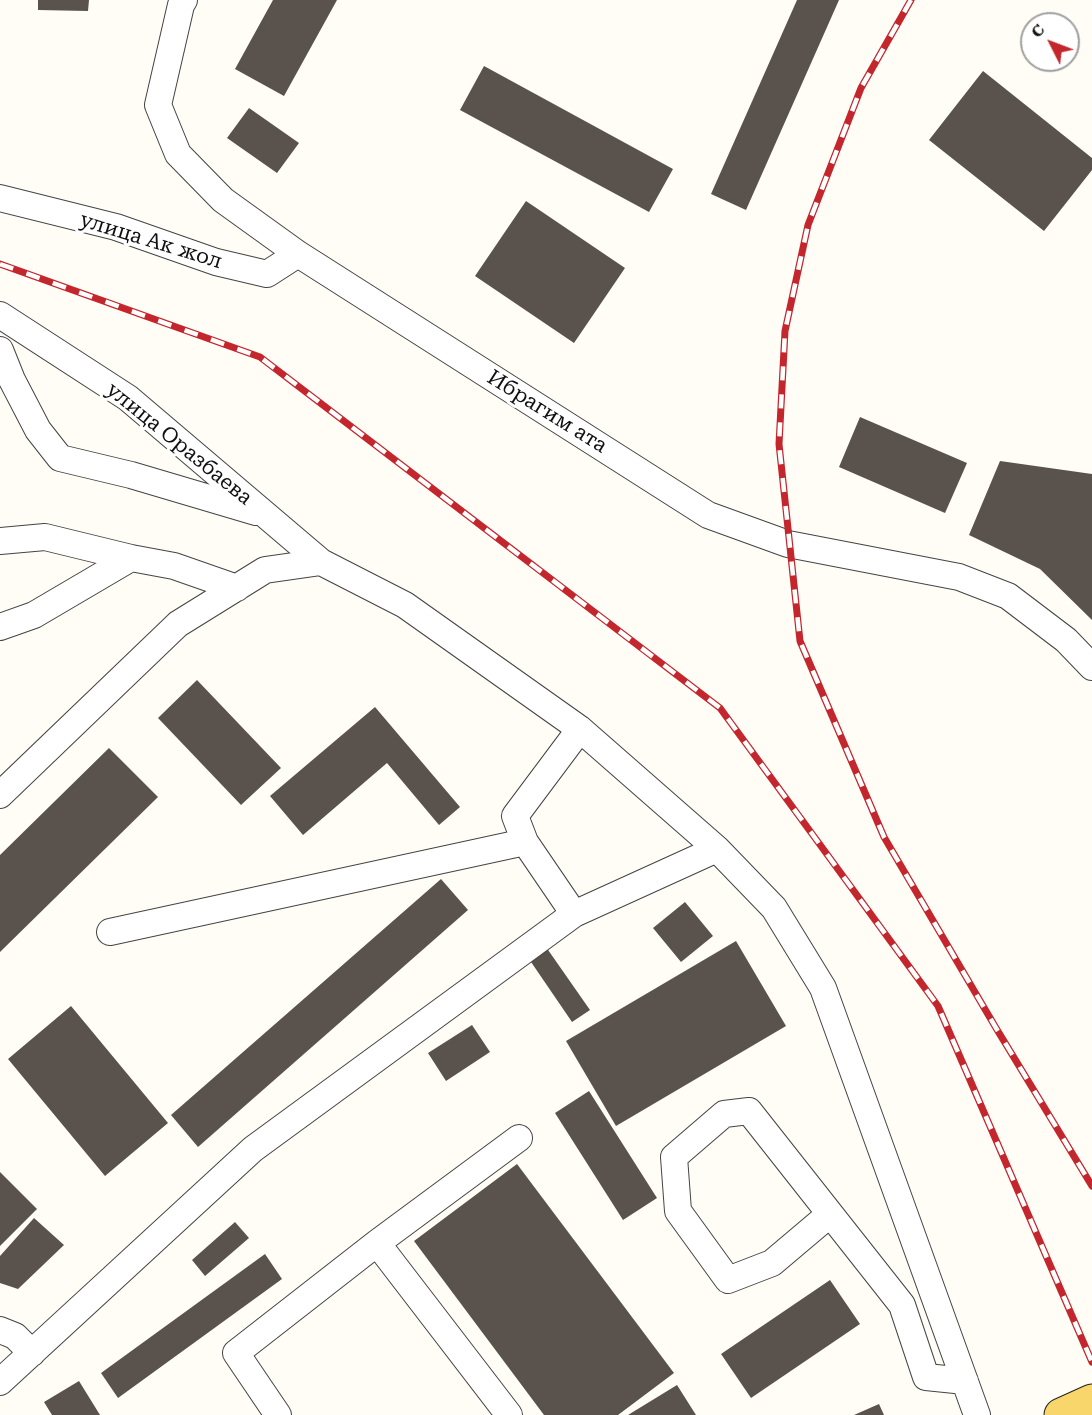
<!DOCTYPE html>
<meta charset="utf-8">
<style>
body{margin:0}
#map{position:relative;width:1092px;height:1415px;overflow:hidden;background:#fffdf5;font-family:"Roboto Serif",serif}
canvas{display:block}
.north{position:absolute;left:1020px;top:12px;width:60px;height:60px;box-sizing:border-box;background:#fff;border:2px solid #a0a0a0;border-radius:50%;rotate:312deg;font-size:16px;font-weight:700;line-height:24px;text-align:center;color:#111}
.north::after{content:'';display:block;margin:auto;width:21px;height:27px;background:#c4262e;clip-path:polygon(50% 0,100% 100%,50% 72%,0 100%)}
</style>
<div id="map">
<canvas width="1092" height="1415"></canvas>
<div class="north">С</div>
</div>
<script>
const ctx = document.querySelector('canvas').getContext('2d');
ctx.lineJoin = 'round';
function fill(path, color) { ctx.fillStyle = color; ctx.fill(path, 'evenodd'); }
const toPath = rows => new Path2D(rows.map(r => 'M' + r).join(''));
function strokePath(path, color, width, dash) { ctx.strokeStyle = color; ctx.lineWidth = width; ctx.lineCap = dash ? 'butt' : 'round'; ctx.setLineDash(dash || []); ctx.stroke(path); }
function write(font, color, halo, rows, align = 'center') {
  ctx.font = font + ' "Roboto Serif",serif'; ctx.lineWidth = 6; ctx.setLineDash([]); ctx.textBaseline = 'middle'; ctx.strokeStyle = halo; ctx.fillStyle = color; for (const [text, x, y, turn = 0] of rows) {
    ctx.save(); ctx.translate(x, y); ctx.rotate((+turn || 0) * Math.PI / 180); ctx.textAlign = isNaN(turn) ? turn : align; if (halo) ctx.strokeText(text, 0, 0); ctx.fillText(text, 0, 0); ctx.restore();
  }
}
fill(toPath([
 [38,0,89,0,88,11,38,10],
 [273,0,337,0,284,96,235,69],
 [797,0,839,0,746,210,711,194],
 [484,66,673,169,649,212,460,110],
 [983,71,1092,158,1092,170,1044,231,929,140],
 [249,108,299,143,277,173,227,138],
 [526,201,625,268,574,343,475,276],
 [860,417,967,463,945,513,839,467],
 [1000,461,1092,474,1092,620,1040,569,969,535],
 [197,680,281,768,241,805,158,718],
 [375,707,460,807,439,825,387,763,303,835,270,796],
 [109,748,158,797,0,952,0,855],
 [441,879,468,910,198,1147,171,1115],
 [685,902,713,936,681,962,653,928],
 [736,941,786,1026,616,1126,566,1041],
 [546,947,590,1010,572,1022,529,959],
 [71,1006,168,1123,105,1176,8,1059],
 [472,1025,490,1052,446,1081,428,1053],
 [589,1091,657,1198,623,1220,555,1113],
 [517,1164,674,1373,618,1415,544,1415,414,1241],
 [0,1172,37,1209,0,1246],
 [34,1218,64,1245,18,1289,0,1283,0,1256],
 [235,1222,249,1238,205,1276,192,1260],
 [265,1254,282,1279,118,1398,101,1373],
 [830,1280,860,1324,751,1398,721,1354],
 [79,1381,100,1415,52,1415,44,1402],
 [677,1385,696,1415,628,1415],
 [879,1404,884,1415,854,1415]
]), '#5a524d');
const minor = toPath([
 [184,0,181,5,158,105,178,154,223,200,298,254,708,515,788,544,959,577,1008,596,1066,640,1092,667],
 [0,198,116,227,216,262,267,274,298,254],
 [0,315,128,398,321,562],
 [0,350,12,380,38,430,60,458,131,475,256,512],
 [0,541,45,537,131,558,174,566,237,588],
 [0,627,34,615,131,558],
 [0,795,178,624,265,570,321,562,405,605,580,729,717,849,774,908,823,988,977,1415],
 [574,914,525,842,515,816,580,729],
 [110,932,525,842],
 [830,1214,772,1263,728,1280,678,1211,674,1157,724,1114,749,1111,902,1305,926,1377,965,1381],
 [377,1243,519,1138],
 [0,1330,15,1336,32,1353],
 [0,1382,253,1149,574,914,717,849],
 [278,1415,236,1353,377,1243,509,1415]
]);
const major = toPath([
 [1061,1415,1092,1401]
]);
strokePath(minor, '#444', 28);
strokePath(major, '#222', 35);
strokePath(minor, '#fff', 26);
strokePath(major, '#f9d66b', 33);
const rail = toPath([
 [911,0,861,88,808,225,785,331,779,444,800,641,884,837,996,1028,1092,1186],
 [0,264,260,357,720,708,938,1006,1092,1362]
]);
strokePath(rail, '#c4262e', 7);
strokePath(rail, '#fff', 4.5, [14]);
write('21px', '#111', '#fff', [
 ["улица Ак жол",151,241,17],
 ["Ибрагим ата",547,412,32],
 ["улица Оразбаева",179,444,39]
]);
</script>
